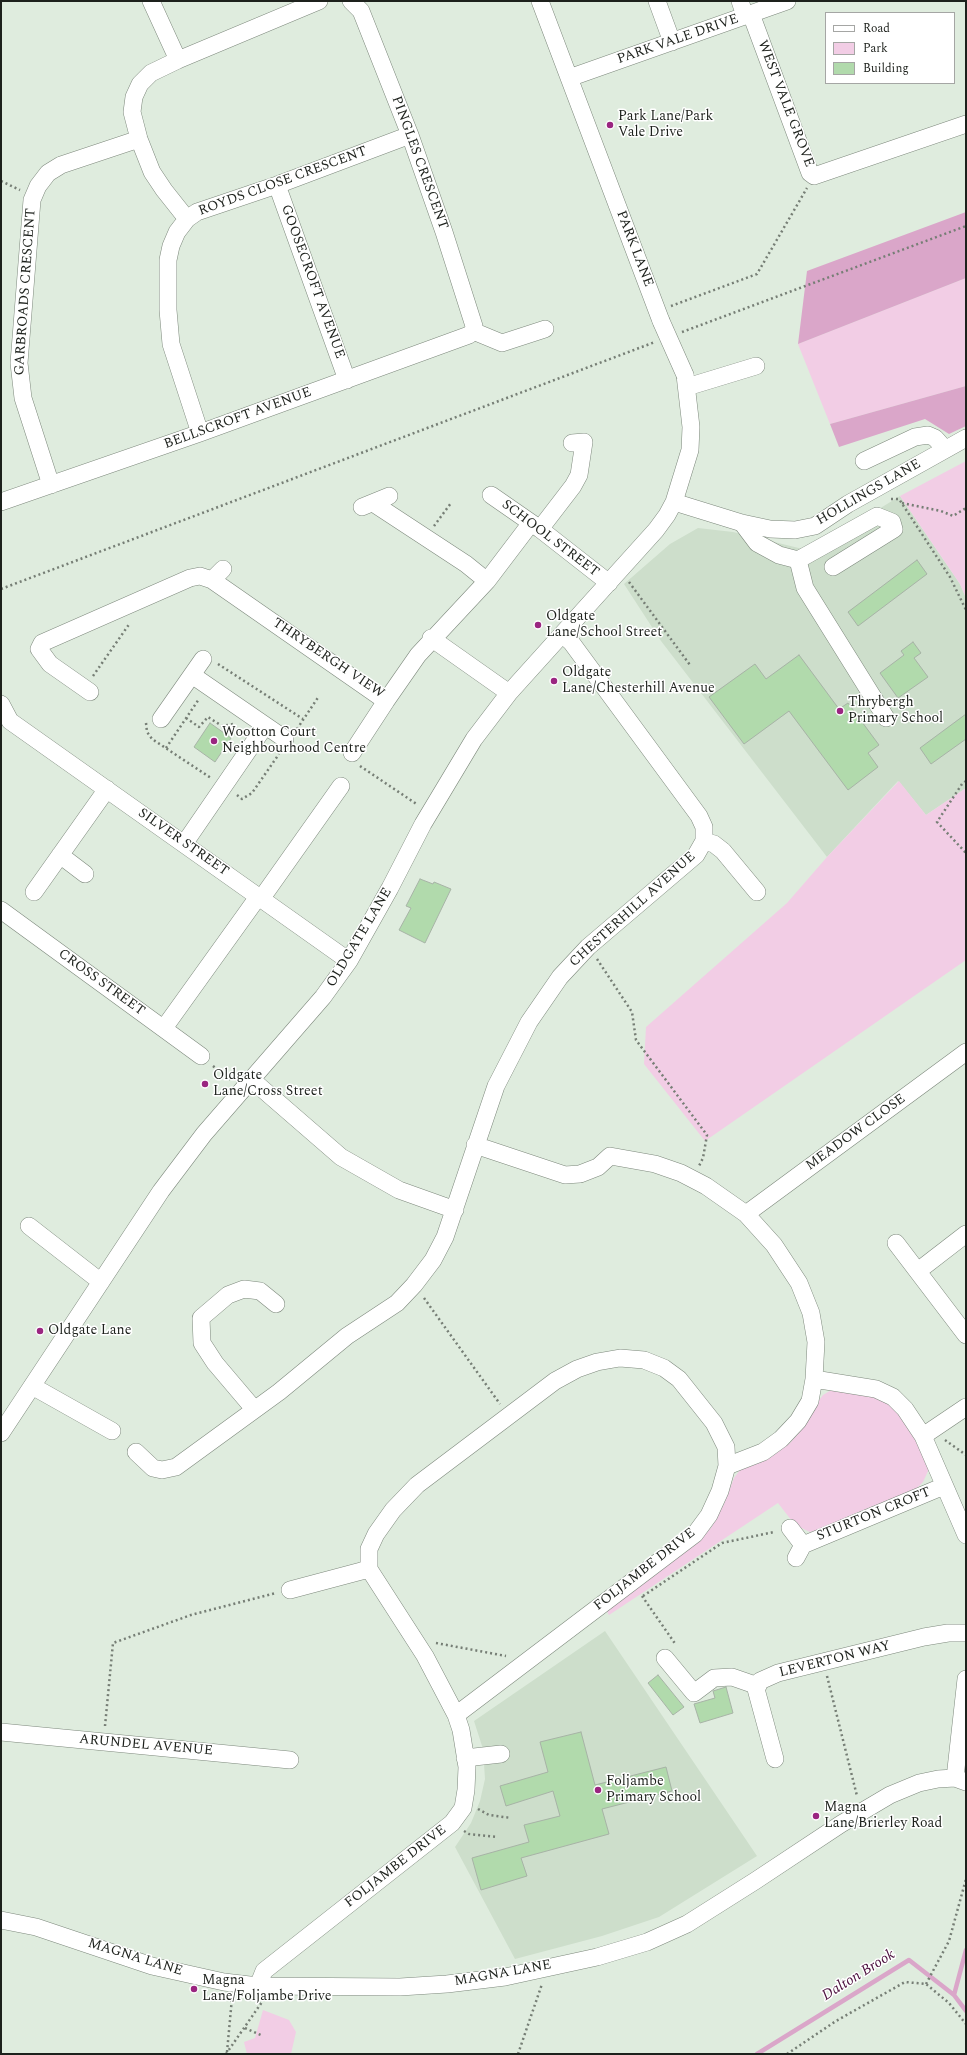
<!DOCTYPE html>
<style>
body{margin:0}
#map{position:relative;width:967px;height:2055px;overflow:hidden;background:#dfecde;font-family:Spectral,serif}
canvas{display:block}
.frame{position:absolute;inset:0;border:2px solid #1d211c;pointer-events:none}
.legend{position:absolute;left:825px;top:12px;width:130px;height:72px;box-sizing:border-box;background:#fff;border:1px solid #a5a6a4;margin:0;padding:5px 7px;list-style:none;font-size:12px;color:#1d211c}
.legend li{display:flex;align-items:center;gap:8px;height:20px}
.legend b{width:20px;border:1px solid #a5a6a4}
</style>
<div id="map">
<canvas width="967" height="2055"></canvas>
<div class="frame"></div>
<ul class="legend">
<li><b style="height:5px;background:#fff"></b>Road</li>
<li><b style="height:11px;background:#f2cde5"></b>Park</li>
<li><b style="height:11px;background:#b1daac"></b>Building</li>
</ul>
</div>
<script>
const ctx = document.querySelector('canvas').getContext('2d');
ctx.lineJoin = 'round';
function fill(path, color) { ctx.fillStyle = color; ctx.fill(path, 'evenodd'); }
const toPath = rows => new Path2D(rows.map(r => 'M' + r).join(''));
function strokePath(path, color, width, dash) { ctx.strokeStyle = color; ctx.lineWidth = width; ctx.lineCap = dash ? 'butt' : 'round'; ctx.setLineDash(dash || []); ctx.stroke(path); }
function write(font, color, halo, rows, align = 'center') {
  ctx.font = font + ' Spectral,serif'; ctx.lineWidth = 3; ctx.setLineDash([]); ctx.textBaseline = 'middle'; ctx.strokeStyle = halo; ctx.fillStyle = color; for (const [text, x, y, turn = 0] of rows) {
    ctx.save(); ctx.translate(x, y); ctx.rotate((+turn || 0) * Math.PI / 180); ctx.textAlign = isNaN(turn) ? turn : align; if (halo) ctx.strokeText(text, 0, 0); ctx.fillText(text, 0, 0); ctx.restore();
  }
}
fill(toPath([
 [900,496,960,584,966,598,966,788,926,815,898,781,827,857,661,641,624,584,670,544,698,528,733,532,811,551],
 [605,1631,757,1856,659,1917,602,1936,515,1959,455,1847,471,1823,480,1801,485,1779,483,1749,474,1721]
]), '#cddecb');
fill(toPath([
 [966,278,966,386,830,424,798,344],
 [966,461,966,598,960,584,900,496],
 [899,781,926,815,966,788,966,960,705,1141,644,1064,646,1027,787,903,827,857],
 [833,1389,871,1394,892,1404,907,1420,929,1469,923,1482,916,1489,851,1515,819,1530,810,1532,795,1525,778,1503,609,1615,606,1610,696,1541,711,1528,724,1504,734,1478,740,1470,771,1457,790,1443,803,1428,817,1403,823,1395],
 [263,2010,289,2020,296,2032,291,2054,247,2054,244,2042,255,2038]
]), '#f2cde5');
fill(toPath([
 [966,212,966,278,798,344,807,271],
 [966,386,966,426,949,434,925,419,839,447,830,424]
]), '#daa6c9');
strokePath(toPath([
 [954,1995,966,1950],
 [757,2054,909,1960,954,1995,966,2011]
]), '#daa6c9', 4.5);
const building = toPath([
 [917,560,927,574,858,626,848,612,917,560],
 [913,642,921,653,914,658,928,677,898,698,880,673,904,655,901,651,913,642],
 [799,655,839,709,848,703,879,745,868,753,878,767,848,790,789,711,744,744,709,697,755,664,766,679,799,655],
 [966,714,966,739,931,764,920,748,966,714],
 [210,723,231,738,215,762,194,747,210,723],
 [420,879,433,884,434,882,451,889,425,943,399,930,411,908,406,906,420,879],
 [658,1675,684,1707,673,1715,648,1683,658,1675],
 [726,1687,733,1713,700,1723,694,1704,715,1698,713,1691,726,1687],
 [581,1732,595,1785,666,1767,672,1791,602,1809,609,1834,521,1858,527,1876,481,1890,472,1858,529,1842,524,1825,560,1816,553,1791,506,1806,500,1786,548,1772,540,1742,581,1732]
]);
fill(building, '#b1daac');
strokePath(building, '#a7b3a6', 1);
const minor = toPath([
 [151,1,178,60],
 [351,1,361,11,410,135,444,232,474,326,473,331],
 [540,1,661,321],
 [657,1,672,42],
 [740,1,745,16],
 [751,14,810,173,814,176,966,124],
 [569,78,787,1],
 [277,185,347,380],
 [187,219,164,190,152,172,139,139,132,112,134,97,140,84,151,73,178,60,319,1],
 [473,331,502,343,545,329],
 [687,387,756,366],
 [200,433,171,344,168,310,168,260,171,246,177,232,187,219,197,212,277,185,410,135],
 [864,461,915,437,928,435,935,438,945,449],
 [51,485,23,398,19,363,32,200,38,186,48,173,61,165,139,139],
 [491,495,540,529,609,583],
 [1,502,200,433,469,335,473,331],
 [674,502,742,523,770,529,795,530,815,526,848,504,966,438],
 [373,503,466,564,487,581],
 [362,507,389,496],
 [742,523,757,543,779,555,798,560,877,516,892,522,894,529,833,567],
 [540,529,573,486,579,475,584,442,572,443],
 [798,560,805,588,886,718],
 [223,569,212,580,386,701,418,655,487,581,531,523],
 [431,638,509,693],
 [192,675,285,739],
 [90,692,50,664,39,649,42,643,190,578,200,576,212,580],
 [1,704,10,721,349,961],
 [161,719,203,659],
 [352,753,386,701],
 [704,841,714,844,723,851,757,892],
 [184,844,265,726],
 [60,855,85,874],
 [34,892,107,789],
 [261,899,341,786],
 [1,910,201,1056],
 [164,1028,258,897],
 [251,1079,341,1157,399,1190,455,1210],
 [475,1145,565,1175,580,1174,598,1167,610,1156,655,1164,681,1173,706,1186,746,1214,774,1245,799,1283,811,1313,816,1342,814,1379,810,1401,798,1421,781,1439,763,1452,727,1466],
 [746,1214,966,1052],
 [29,1226,101,1282],
 [896,1243,966,1335],
 [918,1271,966,1234],
 [814,1379,876,1389,893,1397,905,1409,923,1436,966,1535],
 [32,1386,112,1431],
 [254,1409,215,1363,202,1343,201,1318,228,1295,244,1289,260,1291,276,1304],
 [1,1433,161,1191,204,1134,323,997,349,961,390,888,423,824,474,739,509,693,656,530,667,515,674,502,690,450,691,427,685,375],
 [923,1436,966,1407],
 [136,1452,153,1468,162,1470,176,1467,279,1392,347,1336,397,1303,414,1285,433,1260,445,1237,496,1086,529,1022,560,977,588,947,696,855,704,841,704,827,699,816,571,642,563,635],
 [790,1528,803,1545,796,1558],
 [803,1545,944,1486],
 [290,1590,369,1569],
 [665,1658,694,1693,714,1678,732,1677,758,1686],
 [1,1732,290,1760],
 [465,1758,501,1754],
 [775,1759,756,1689,760,1681,778,1673,924,1637,948,1633,966,1633],
 [955,1778,966,1679],
 [1,1920,36,1927,152,1966,224,1982,258,1986,400,1987,447,1984,505,1977,597,1957,647,1942,687,1924,755,1881,841,1824,890,1795,919,1783,938,1779,955,1778,966,1782],
 [258,1986,264,1971,452,1823,463,1808,466,1790,467,1767,461,1730,456,1715,425,1656,369,1569,369,1549,376,1534,393,1510,417,1485,555,1381,577,1369,597,1362,620,1358,644,1360,664,1368,679,1379,714,1423,726,1447,727,1466,720,1491,709,1515,695,1534,456,1715]
]);
strokePath(minor, '#7d887c', 18);
strokePath(toPath([
 [1,181,20,190],
 [671,306,757,274,807,188],
 [682,332,966,226],
 [891,499,899,499,950,577,966,610],
 [902,503,941,511,953,516,966,508],
 [434,526,451,503],
 [629,582,690,665],
 [1,589,655,342],
 [218,664,303,719],
 [93,676,130,623],
 [186,718,199,727,208,717,222,726,233,724],
 [146,723,147,732,152,739,211,778],
 [297,729,319,696],
 [166,748,199,699],
 [360,766,418,805],
 [966,781,962,784,937,822,966,853],
 [237,795,242,799,252,793,279,754],
 [597,959,632,1012,636,1040,707,1135,703,1158,699,1166],
 [213,1066,231,1080],
 [424,1298,500,1404],
 [945,1440,966,1455],
 [642,1596,676,1645],
 [643,1596,722,1543,774,1532],
 [436,1643,506,1656],
 [827,1676,857,1796],
 [105,1726,113,1643,191,1615,276,1593],
 [478,1809,489,1815,511,1818],
 [464,1831,469,1834,498,1837],
 [926,1984,949,1941,966,1879],
 [245,2028,263,2036],
 [227,2052,232,1998],
 [226,2054,262,2002],
 [518,2054,542,1984],
 [787,2054,836,2021,905,1982,926,1984,949,2003,966,2024]
]), '#767e75', 2.5, [2, 3]);
strokePath(minor, '#fff', 17);
const minorBridge = toPath([
 [661,321,685,375]
]);
strokePath(minorBridge, '#7d887c', 18, []);
strokePath(minorBridge, '#fff', 17);
for (const [x, y, r, color] of [
 [610,125,4,"#9a2580"],
 [538,625,4,"#9a2580"],
 [554,681,4,"#9a2580"],
 [840,711,4,"#9a2580"],
 [214,741,4,"#9a2580"],
 [205,1084,4,"#9a2580"],
 [40,1331,4,"#9a2580"],
 [598,1790,4,"#9a2580"],
 [816,1816,4,"#9a2580"],
 [194,1989,4,"#9a2580"]
]) { const dot = new Path2D(); dot.arc(x, y, r, 0, 2 * Math.PI); ctx.fillStyle = color; ctx.fill(dot); strokePath(dot, '#fff', 1.5); }
write('14px', '#1d211c', '#fff', [
 ["PARK VALE DRIVE",678,40,-19],
 ["WEST VALE GROVE",785,104,69],
 ["PINGLES CRESCENT",419,163,70],
 ["ROYDS CLOSE CRESCENT",283,182,-20],
 ["PARK LANE",634,249,69],
 ["GOOSECROFT AVENUE",312,282,70],
 ["GARBROADS CRESCENT",26,292,-86],
 ["BELLSCROFT AVENUE",238,419,-20],
 ["HOLLINGS LANE",869,493,-30],
 ["SCHOOL STREET",550,539,37],
 ["THRYBERGH VIEW",328,659,34],
 ["SILVER STREET",183,843,35],
 ["CHESTERHILL AVENUE",633,910,-42],
 ["OLDGATE LANE",360,938,-59],
 ["CROSS STREET",101,983,36],
 ["MEADOW CLOSE",856,1133,-36],
 ["STURTON CROFT",874,1515,-22],
 ["FOLJAMBE DRIVE",645,1570,-38],
 ["LEVERTON WAY",835,1660,-14],
 ["ARUNDEL AVENUE",146,1746,5],
 ["FOLJAMBE DRIVE",396,1867,-38],
 ["MAGNA LANE",135,1958,17],
 ["MAGNA LANE",503,1974,-10]
]);
write('14px', '#1d211c', '#fff', [
 ["Park Lane/Park",618,117],
 ["Vale Drive",618,133],
 ["Oldgate",546,617],
 ["Lane/School Street",546,633],
 ["Oldgate",562,673],
 ["Lane/Chesterhill Avenue",562,689],
 ["Thrybergh",848,703],
 ["Primary School",848,719],
 ["Wootton Court",222,733],
 ["Neighbourhood Centre",222,749],
 ["Oldgate",213,1076],
 ["Lane/Cross Street",213,1092],
 ["Oldgate Lane",48,1331],
 ["Foljambe",606,1782],
 ["Primary School",606,1798],
 ["Magna",824,1808],
 ["Lane/Brierley Road",824,1824],
 ["Magna",202,1981],
 ["Lane/Foljambe Drive",202,1997]
], 'left');
write('italic 15px', '#4a0e3c', '#fff', [
 ["Dalton Brook",859,1976,-32]
]);
</script>
